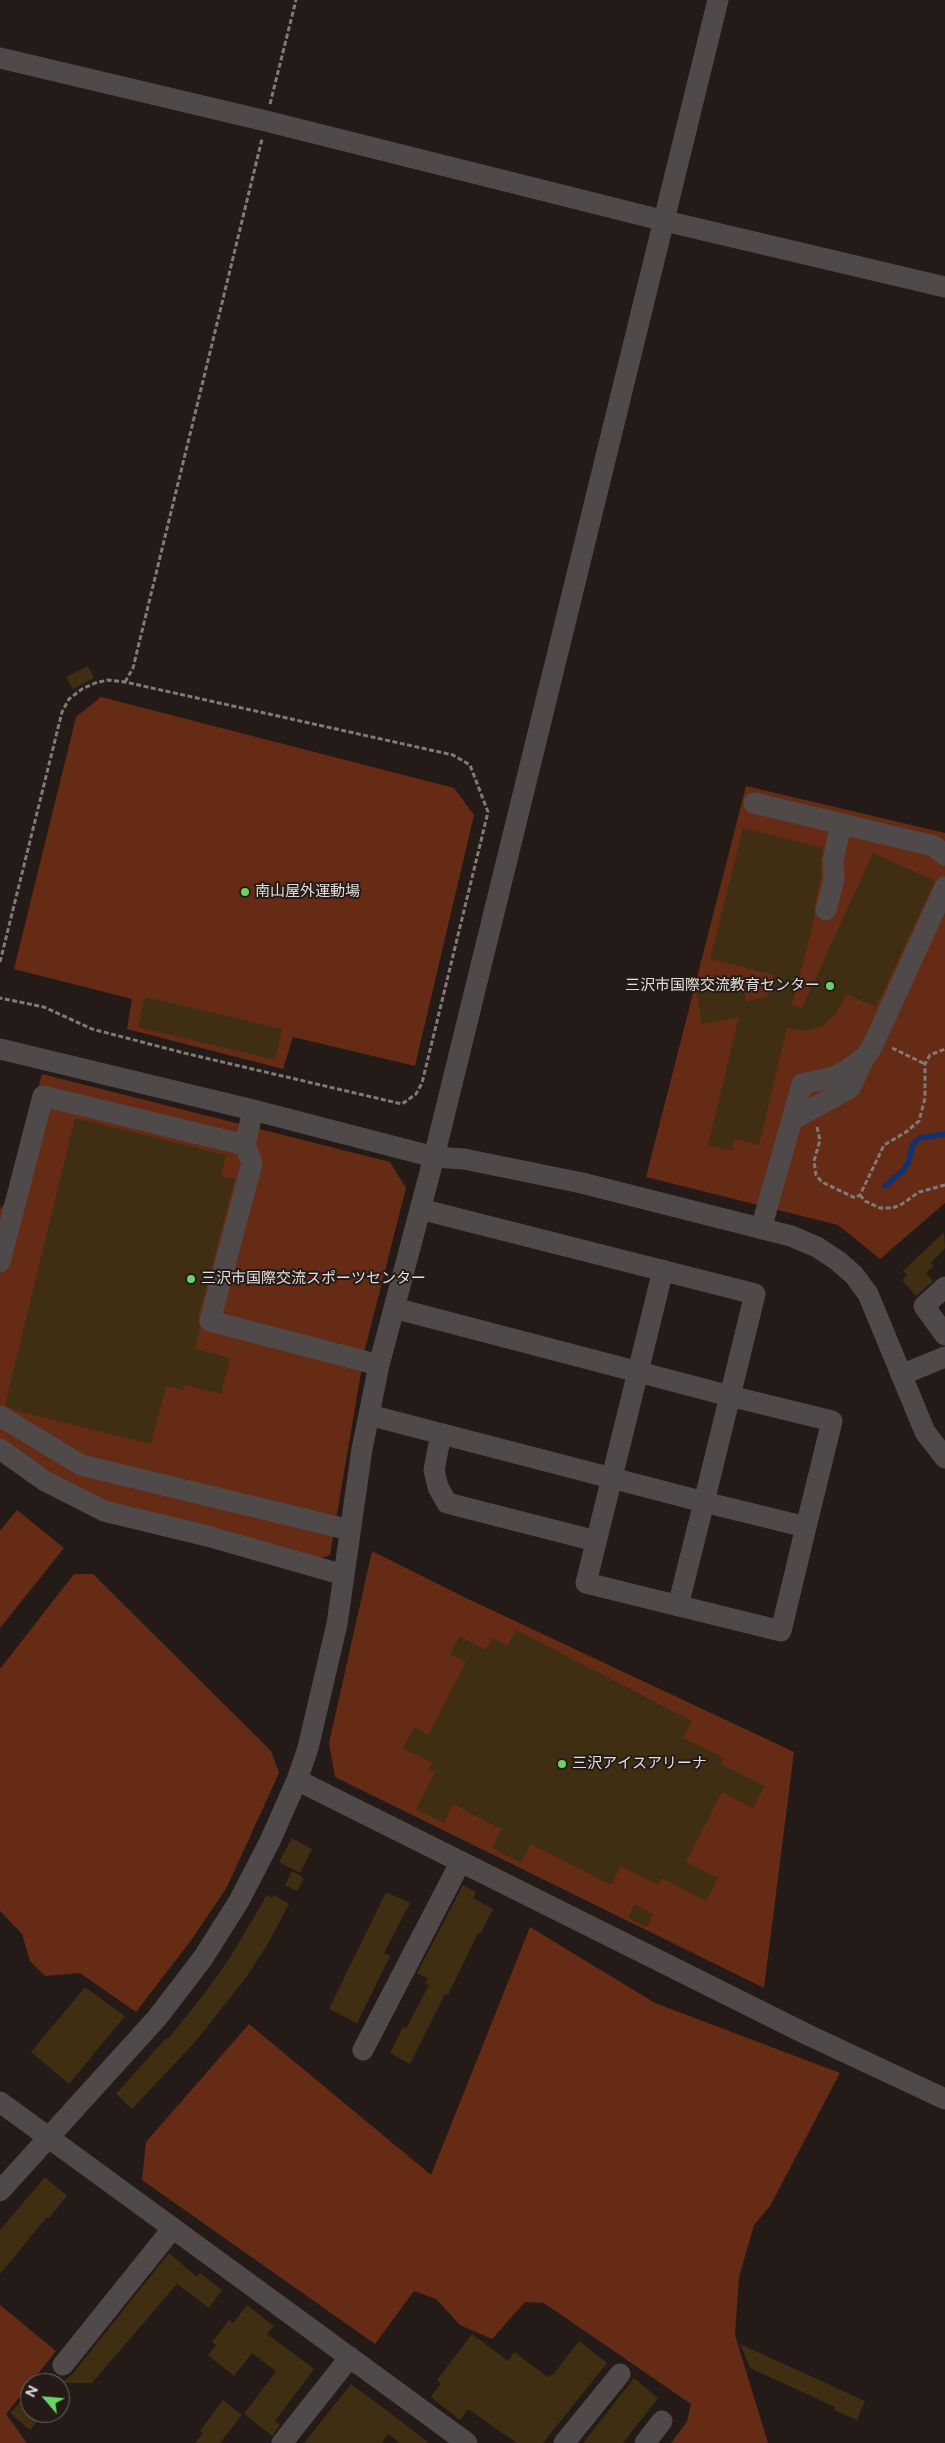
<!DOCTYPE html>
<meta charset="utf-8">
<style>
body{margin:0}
#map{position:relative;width:945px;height:2443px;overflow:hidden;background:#241b18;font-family:Figtree,sans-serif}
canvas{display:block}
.north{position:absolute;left:20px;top:2373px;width:50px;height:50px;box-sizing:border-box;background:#241b18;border:1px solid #706866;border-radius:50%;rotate:297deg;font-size:14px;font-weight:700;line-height:20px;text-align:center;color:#e2dcda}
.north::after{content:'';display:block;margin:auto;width:18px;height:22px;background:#68d465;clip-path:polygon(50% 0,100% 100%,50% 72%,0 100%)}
</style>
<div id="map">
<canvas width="945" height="2443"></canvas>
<div class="north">N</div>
</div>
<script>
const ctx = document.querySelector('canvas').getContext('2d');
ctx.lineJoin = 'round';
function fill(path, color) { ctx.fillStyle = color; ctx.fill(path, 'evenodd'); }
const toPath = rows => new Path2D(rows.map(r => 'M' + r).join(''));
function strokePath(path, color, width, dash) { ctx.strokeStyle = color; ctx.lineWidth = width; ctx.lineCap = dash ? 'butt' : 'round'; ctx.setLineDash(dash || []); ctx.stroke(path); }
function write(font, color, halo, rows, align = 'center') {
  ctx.font = font + ' Figtree,"Noto Sans JP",sans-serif'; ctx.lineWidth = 4; ctx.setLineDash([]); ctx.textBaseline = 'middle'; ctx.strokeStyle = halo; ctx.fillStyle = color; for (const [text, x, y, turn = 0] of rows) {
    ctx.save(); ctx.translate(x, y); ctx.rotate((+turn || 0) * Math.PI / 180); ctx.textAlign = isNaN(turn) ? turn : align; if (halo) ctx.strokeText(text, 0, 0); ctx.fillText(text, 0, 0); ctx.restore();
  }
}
fill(toPath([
 [101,697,454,788,474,815,415,1066,293,1037,283,1069,127,1029,132,999,14,969,76,717],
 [746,786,945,833,945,1203,880,1259,838,1225,646,1177],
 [42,1074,390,1162,406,1188,365,1349,330,1555,321,1558,148,1516,63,1487,0,1440,0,1209,9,1198],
 [17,1510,64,1548,0,1628,0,1531],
 [372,1551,466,1598,794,1752,764,1988,335,1777,329,1743],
 [74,1574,93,1574,271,1751,279,1773,227,1887,192,1939,136,2012,80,1973,45,1976,30,1961,22,1934,0,1911,0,1669],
 [530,1927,655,2003,840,2073,770,2206,754,2225,739,2277,735,2335,768,2443,671,2443,687,2422,691,2404,544,2303,525,2302,492,2339,460,2325,436,2299,414,2291,375,2344,142,2180,146,2142,249,2024,431,2175],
 [0,2305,56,2351,6,2414,27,2443,0,2443]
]), '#652b15');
strokePath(toPath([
 [885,1186,904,1170,909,1160,913,1144,920,1138,945,1134]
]), '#0f3277', 5.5);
fill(toPath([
 [88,666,94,678,73,689,66,677],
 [743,828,823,848,821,861,821,878,814,907,815,915,792,1005,802,1008,873,853,935,881,876,1007,846,994,836,1014,822,1026,804,1031,787,1028,759,1145,734,1139,732,1151,708,1145,739,1017,702,1024,696,990,743,981,746,1001,768,997,774,975,710,959],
 [145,997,282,1029,275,1060,138,1027],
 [75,1118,226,1155,221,1176,235,1179,198,1318,200,1328,195,1349,230,1358,221,1394,185,1385,183,1390,166,1386,151,1444,14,1410,5,1405],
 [944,1232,945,1248,931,1263,934,1266,926,1273,933,1281,916,1296,902,1280,907,1275,903,1271],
 [516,1630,692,1721,683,1738,724,1758,721,1764,765,1786,753,1808,722,1792,686,1862,718,1878,706,1901,662,1878,658,1885,621,1866,611,1885,531,1844,521,1863,492,1848,501,1829,453,1804,444,1823,416,1809,435,1772,429,1769,432,1763,403,1748,414,1727,428,1735,466,1662,450,1654,460,1636,486,1650,492,1638,507,1646],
 [292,1838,312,1849,300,1873,279,1862],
 [292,1871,304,1878,297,1891,285,1885],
 [463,1885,476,1892,473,1898,493,1909,480,1934,478,1933,448,1995,445,1994,410,2064,390,2053,403,2027,406,2029,429,1985,425,1983,428,1979,417,1973],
 [386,1892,410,1903,384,1953,390,1956,357,2023,329,2009],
 [267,1895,272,1898,274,1895,289,1904,267,1945,245,1979,196,2041,132,2109,116,2094,166,2038,168,2039,204,1994,229,1959],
 [634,1904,653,1914,647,1927,628,1918],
 [85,1987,125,2016,69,2084,31,2052],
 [45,2177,67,2196,48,2219,47,2217,0,2274,0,2230],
 [169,2253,197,2277,200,2273,222,2290,209,2308,177,2284,92,2383,62,2383,73,2373],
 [247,2305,274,2326,267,2334,314,2369,275,2421,280,2425,272,2436,244,2414,276,2371,252,2353,234,2376,208,2355,216,2345,212,2342,229,2320,233,2323],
 [472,2334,508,2361,514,2352,548,2377,550,2375,552,2376,579,2341,607,2363,543,2443,517,2443,468,2409,460,2420,431,2397,441,2383,437,2380],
 [740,2344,865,2401,857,2420,834,2410,835,2407,750,2368],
 [634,2378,658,2398,623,2443,583,2443],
 [351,2384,381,2406,429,2443,400,2443,388,2434,382,2443,304,2443],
 [30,2392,30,2413,44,2413,30,2430,10,2413],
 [223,2400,242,2415,220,2443,195,2443,203,2433,200,2431]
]), '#3f2e11');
strokePath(toPath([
 [270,104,296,0],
 [125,682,133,668,262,139],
 [0,962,62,712,69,699,82,689,95,683,108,680,125,682,453,755,470,765,488,812,422,1083,416,1094,402,1104,184,1053,92,1029,44,1007,0,998],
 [892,1048,925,1064],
 [817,1127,820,1140,814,1161,816,1175,822,1182,855,1198,860,1195,884,1145,906,1132,919,1121,925,1098,925,1064,930,1055,945,1049],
 [860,1195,865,1201,880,1208,893,1208,902,1204,919,1192,945,1185]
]), '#817a77', 3, [5, 2.5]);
strokePath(toPath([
 [0,58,266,121,665,221,945,287],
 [754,803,917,842,934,846,945,855],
 [826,910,834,879,833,861,841,824],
 [0,1049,253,1110,434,1157,464,1159,582,1183,791,1236,817,1247,838,1261,854,1275,868,1294,925,1432,945,1458],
 [253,1110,245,1145,252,1163,210,1321,379,1365],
 [792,1120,850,1088,864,1059],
 [761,1229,802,1084,834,1077,844,1072,865,1057,872,1047,945,887],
 [0,1262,43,1096,245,1145],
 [663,1270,586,1583,781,1631,806,1527],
 [945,1287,924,1306,945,1335],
 [394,1308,730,1396,832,1421,806,1527,704,1502,730,1396,755,1294,420,1209],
 [901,1375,945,1357],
 [369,1415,704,1502,678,1606],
 [0,1416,81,1465,350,1530],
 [441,1434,434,1470,438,1487,447,1503,596,1541],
 [0,1449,45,1481,104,1511,207,1536,344,1575],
 [297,1780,804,2033,945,2099],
 [363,2050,460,1863],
 [0,2102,467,2443],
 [0,2191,157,2018,203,1958,239,1901,270,1841,297,1780,308,1748,337,1624,362,1449,379,1365,434,1157,718,0],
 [63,2365,173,2228],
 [282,2443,350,2357],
 [564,2443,620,2374],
 [645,2443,662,2421]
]), '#4f4a49', 21);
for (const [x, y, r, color] of [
 [245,892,5,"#68d465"],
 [830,986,5,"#68d465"],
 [191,1279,5,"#68d465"],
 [562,1764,5,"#68d465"]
]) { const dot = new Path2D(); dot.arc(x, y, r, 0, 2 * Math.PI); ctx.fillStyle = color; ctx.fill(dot); strokePath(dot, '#241b18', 2); }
write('15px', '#e2dcda', '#241b18', [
 ["南山屋外運動場",255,892],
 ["三沢市国際交流教育センター",820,986,"right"],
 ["三沢市国際交流スポーツセンター",201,1279],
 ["三沢アイスアリーナ",572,1764]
], 'left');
</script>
